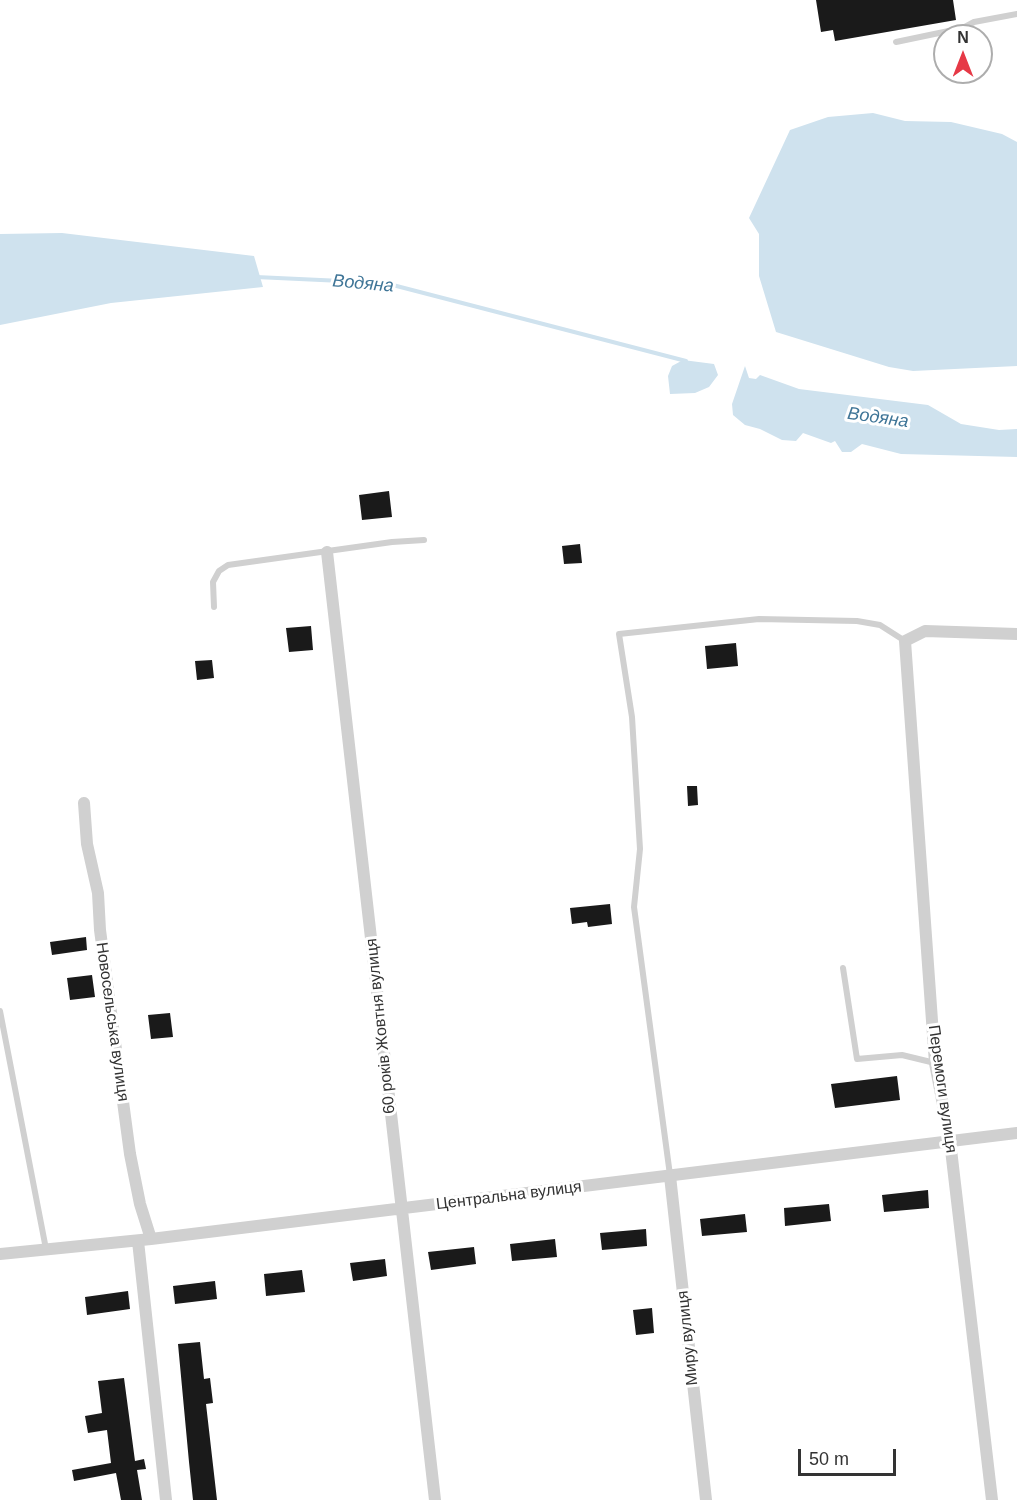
<!DOCTYPE html>
<meta charset="utf-8">
<style>
body{margin:0}
#map{position:relative;width:1017px;height:1500px;overflow:hidden;background:#fff;font-family:Helvetica,sans-serif}
canvas{display:block}
.north{position:absolute;left:933px;top:24px;width:60px;height:60px;box-sizing:border-box;background:#fff;border:2px solid #adadad;border-radius:50%;rotate:0deg;font-size:16px;font-weight:700;line-height:24px;text-align:center;color:#333}
.north::after{content:'';display:block;margin:auto;width:21px;height:27px;background:#e63946;clip-path:polygon(50% 0,100% 100%,50% 72%,0 100%)}
.scale{position:absolute;left:798px;top:1449px;width:98px;height:27px;box-sizing:border-box;border:3px solid #333;border-top:0;padding-left:8px;font-size:18px;line-height:21px;white-space:nowrap;color:#333;-webkit-text-stroke:4px #fff;paint-order:stroke}
</style>
<div id="map">
<canvas width="1017" height="1500"></canvas>
<div class="north">N</div>
<div class="scale">50 m</div>
</div>
<script>
const ctx = document.querySelector('canvas').getContext('2d');
ctx.lineJoin = 'round';
function fill(path, color) { ctx.fillStyle = color; ctx.fill(path, 'evenodd'); }
const toPath = rows => new Path2D(rows.map(r => 'M' + r).join(''));
function strokePath(path, color, width, dash) { ctx.strokeStyle = color; ctx.lineWidth = width; ctx.lineCap = dash ? 'butt' : 'round'; ctx.setLineDash(dash || []); ctx.stroke(path); }
function write(font, color, halo, rows, align = 'center') {
  ctx.font = font + ' Helvetica,sans-serif'; ctx.lineWidth = 6; ctx.setLineDash([]); ctx.textBaseline = 'middle'; ctx.strokeStyle = halo; ctx.fillStyle = color; for (const [text, x, y, turn = 0] of rows) {
    ctx.save(); ctx.translate(x, y); ctx.rotate((+turn || 0) * Math.PI / 180); ctx.textAlign = isNaN(turn) ? turn : align; if (halo) ctx.strokeText(text, 0, 0); ctx.fillText(text, 0, 0); ctx.restore();
  }
}
fill(toPath([
 [873,113,905,121,951,122,1002,134,1017,142,1017,366,913,371,889,367,776,332,759,276,759,234,749,218,790,130,828,117],
 [62,233,254,256,263,287,111,303,0,325,0,234],
 [683,360,714,364,718,375,709,387,695,393,670,394,668,376,672,366],
 [745,366,749,378,756,379,760,375,799,389,928,405,961,424,999,430,1017,429,1017,457,901,454,862,444,851,452,842,452,835,441,831,443,803,433,796,441,782,440,760,429,745,425,733,415,732,404]
]), '#cfe2ee');
strokePath(toPath([
 [256,277,385,283,686,361]
]), '#cfe2ee', 4);
fill(toPath([
 [816,0,953,0,956,20,835,41,833,30,821,32],
 [389,491,392,517,362,520,359,495],
 [580,544,582,563,564,564,562,546],
 [311,626,313,650,289,652,286,628],
 [736,643,738,666,707,669,705,646],
 [212,660,214,678,197,680,195,661],
 [687,786,697,786,698,805,688,806],
 [610,904,612,924,588,927,587,922,572,924,570,908],
 [86,937,87,950,52,955,50,942],
 [92,975,95,997,70,1000,67,978],
 [170,1013,173,1037,151,1039,148,1015],
 [897,1076,900,1100,835,1108,831,1084],
 [928,1190,929,1208,884,1212,882,1195],
 [829,1204,831,1221,785,1226,784,1208],
 [745,1214,747,1232,702,1236,700,1219],
 [646,1229,647,1246,602,1250,600,1233],
 [555,1239,557,1257,512,1261,510,1244],
 [474,1247,476,1264,431,1270,428,1252],
 [385,1259,387,1276,353,1281,350,1263],
 [302,1270,305,1292,266,1296,264,1274],
 [215,1281,217,1299,175,1304,173,1286],
 [128,1291,130,1309,87,1315,85,1297],
 [652,1308,654,1333,636,1335,633,1310],
 [200,1342,204,1379,210,1378,213,1403,206,1404,217,1500,193,1500,189,1462,178,1344],
 [124,1378,135,1461,144,1459,146,1469,137,1470,142,1500,121,1500,116,1473,74,1481,72,1470,111,1463,107,1430,88,1433,85,1416,102,1413,98,1381]
]), '#1a1a1a');
strokePath(toPath([
 [896,42,963,28,974,22,1017,14],
 [214,607,213,582,219,571,228,565,392,542,424,540],
 [843,968,857,1059,902,1055,935,1063],
 [0,1011,46,1249],
 [670,1175,634,907,640,849,632,717,619,634,759,619,857,621,880,625,905,641]
]), '#d0d0d0', 6);
strokePath(toPath([
 [327,552,435,1500],
 [84,803,87,844,98,893,100,930,130,1154,140,1204,151,1239],
 [670,1176,706,1500],
 [138,1241,166,1500],
 [0,1254,151,1239,1017,1133],
 [992,1500,950,1141,935,1063,905,641,925,631,1017,634]
]), '#d0d0d0', 12);
write('16px', '#333', '#fff', [
 ["Новосельська вулиця",112,1022,82],
 ["60 років Жовтня вулиця",381,1026,-96],
 ["Перемоги вулиця",942,1089,82],
 ["Центральна вулиця",509,1196,-7],
 ["Миру вулиця",688,1338,-96]
]);
write('italic 18px', '#3f7597', '#fff', [
 ["Водяна",363,284,5],
 ["Водяна",878,418,8]
]);
</script>
